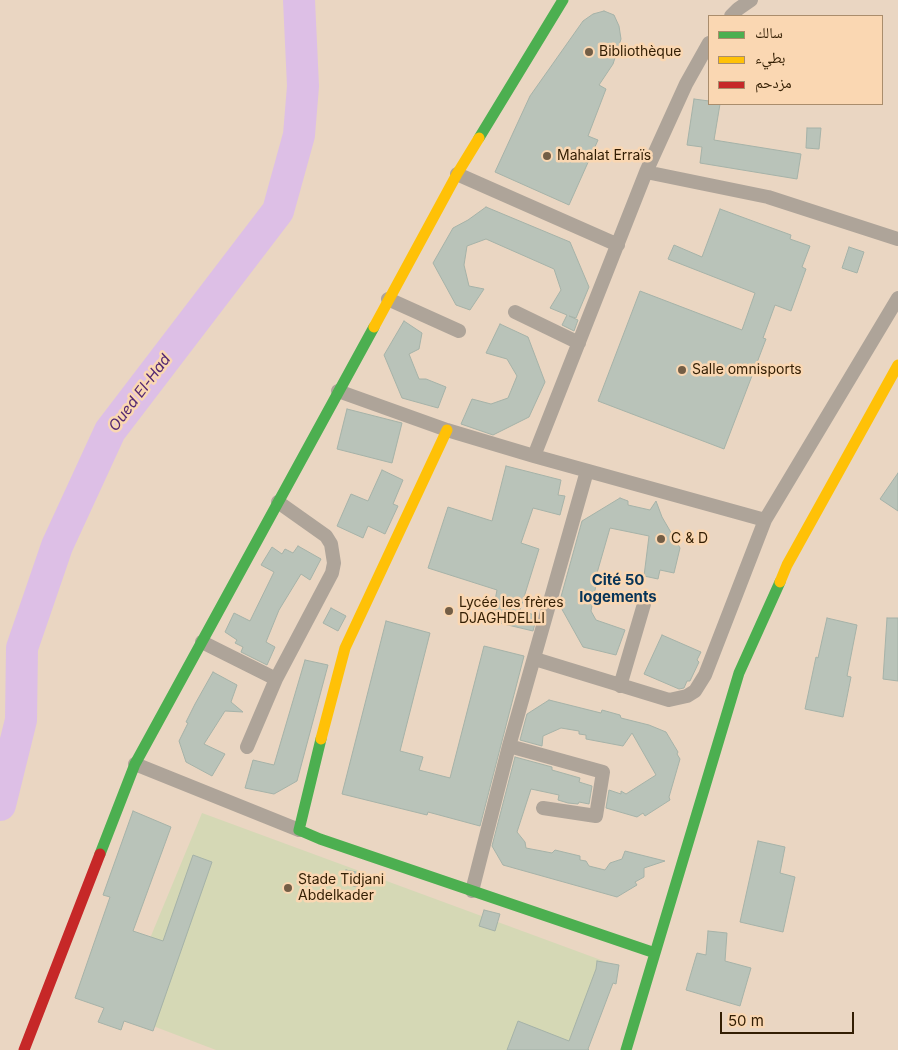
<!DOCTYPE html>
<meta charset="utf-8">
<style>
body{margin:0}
#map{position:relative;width:898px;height:1050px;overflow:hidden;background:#ead6c2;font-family:Inter,"Noto Naskh Arabic",sans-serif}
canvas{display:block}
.legend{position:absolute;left:708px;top:15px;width:175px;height:90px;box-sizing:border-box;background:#fad7b2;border:1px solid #aa8d6c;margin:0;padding:6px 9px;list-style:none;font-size:15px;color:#331e03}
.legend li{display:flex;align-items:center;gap:10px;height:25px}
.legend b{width:25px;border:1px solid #aa8d6c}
.scale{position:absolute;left:720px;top:1012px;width:134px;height:22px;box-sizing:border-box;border:2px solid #331e03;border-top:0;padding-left:6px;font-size:15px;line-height:18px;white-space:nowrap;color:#331e03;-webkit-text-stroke:4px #fad7b2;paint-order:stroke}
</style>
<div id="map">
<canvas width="898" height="1050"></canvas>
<ul class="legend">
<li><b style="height:6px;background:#4caf50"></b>سالك</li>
<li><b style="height:6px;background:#ffc107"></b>بطيء</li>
<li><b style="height:6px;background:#c62828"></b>مزدحم</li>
</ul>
<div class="scale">50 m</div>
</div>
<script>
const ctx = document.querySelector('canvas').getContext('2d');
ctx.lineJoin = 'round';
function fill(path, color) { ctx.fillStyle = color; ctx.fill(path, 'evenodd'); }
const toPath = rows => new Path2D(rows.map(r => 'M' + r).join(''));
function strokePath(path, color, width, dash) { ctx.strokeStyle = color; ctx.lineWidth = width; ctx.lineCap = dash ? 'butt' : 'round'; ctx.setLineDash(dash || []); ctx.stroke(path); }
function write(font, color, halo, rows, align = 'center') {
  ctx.font = font + ' Inter,sans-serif'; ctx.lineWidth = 5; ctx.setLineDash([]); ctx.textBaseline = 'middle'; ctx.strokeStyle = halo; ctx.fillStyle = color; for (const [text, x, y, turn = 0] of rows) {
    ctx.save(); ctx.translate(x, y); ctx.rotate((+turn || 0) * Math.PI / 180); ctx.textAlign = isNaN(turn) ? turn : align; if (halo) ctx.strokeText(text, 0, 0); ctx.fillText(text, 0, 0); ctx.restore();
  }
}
fill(toPath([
 [202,813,609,963,577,1050,216,1050,119,1013]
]), '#d5d8b5');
strokePath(toPath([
 [0,805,21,720,22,648,57,546,110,431,278,211,299,135,303,86,299,0]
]), '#ddbfe6', 32);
const building = toPath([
 [604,11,614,15,619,26,621,39,613,64,599,85,606,89,588,136,598,140,569,205,495,172,530,96,583,21,593,14,604,11],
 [694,99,709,101,709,104,720,104,714,140,801,154,797,179,700,163,702,147,687,145,694,99],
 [807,128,821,128,819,149,806,148,807,128],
 [486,207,570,242,589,287,576,318,569,316,578,320,574,331,562,325,567,315,550,308,561,290,554,269,486,239,467,246,464,265,469,286,484,289,470,310,456,305,433,263,453,228,468,220,486,207],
 [720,209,791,235,790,239,810,246,802,267,806,269,791,311,775,305,763,338,766,339,724,449,598,401,640,291,742,330,755,293,668,259,674,245,702,257,720,209],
 [849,247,864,252,857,273,842,268,849,247],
 [404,321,422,333,419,349,409,354,419,379,426,379,446,387,438,408,402,398,384,355,404,321],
 [500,324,528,337,545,382,529,417,493,435,461,424,472,399,491,404,508,398,517,376,507,359,486,353,500,324],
 [347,409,402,423,392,463,337,449,347,409],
 [506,466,561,480,558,495,565,496,560,515,533,508,521,543,539,549,520,610,537,616,533,631,491,621,497,590,428,568,448,507,492,521,506,466],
 [382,470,403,480,393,504,398,506,385,534,368,526,363,538,337,526,351,494,368,501,382,470],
 [898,473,898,511,880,499,898,473],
 [620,498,628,501,628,505,650,510,656,501,662,517,680,548,674,573,660,570,658,579,644,576,649,536,610,528,595,580,597,580,591,611,596,620,625,630,616,655,583,647,559,604,582,521,620,498],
 [298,546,321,559,310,580,301,574,279,610,266,642,275,647,267,665,241,652,243,647,235,643,237,640,225,632,234,613,250,621,274,572,261,565,272,547,282,554,285,549,293,553,298,546],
 [331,608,346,616,338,631,323,623,331,608],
 [827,618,857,625,847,676,851,677,843,717,805,709,816,657,818,658,827,618],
 [887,618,898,618,898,681,883,679,887,618],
 [386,621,430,633,400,751,423,757,419,770,450,778,484,646,524,656,480,826,428,812,427,815,342,794,386,621],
 [662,635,701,652,697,660,699,662,690,681,687,681,684,688,679,689,644,674,662,635],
 [305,660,328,665,297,781,274,794,245,788,253,760,274,765,305,660],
 [213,672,237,685,231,702,243,712,225,711,204,744,225,754,212,776,186,762,179,741,188,723,186,722,195,704,213,672],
 [549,700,601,713,602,710,620,715,621,718,649,725,666,732,678,752,677,754,680,759,669,797,670,800,645,816,643,813,637,817,606,808,609,790,621,794,621,791,626,794,656,775,632,733,623,746,586,739,586,735,579,734,579,731,561,728,543,736,542,746,520,740,527,714,549,700],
 [515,757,552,767,552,770,580,778,579,782,592,786,589,804,579,802,578,804,568,803,558,800,559,795,531,789,517,832,525,842,526,848,552,853,555,850,580,856,580,860,586,861,589,866,605,870,610,863,622,859,625,851,665,861,644,868,644,877,635,882,637,885,617,897,503,865,492,846,515,757],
 [133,811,171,827,133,931,163,941,193,855,212,862,153,1031,124,1021,121,1030,98,1022,104,1008,75,998,110,897,103,895,133,811],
 [758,841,785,847,780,873,795,877,783,932,740,922,758,841],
 [346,870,361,873,357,887,343,883,346,870],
 [484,910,500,914,495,931,479,926,484,910],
 [708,931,727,933,725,961,751,968,740,1006,686,990,697,953,706,955,708,931],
 [597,961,619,965,616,984,613,983,588,1049,589,1050,507,1050,518,1021,569,1041,596,969,597,961]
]);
fill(building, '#b9c3b9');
strokePath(building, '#a5b2a8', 1);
strokePath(toPath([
 [731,16,738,9,751,0],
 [646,172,768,197,898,239],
 [457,174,618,245],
 [388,299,459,331],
 [515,312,579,343],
 [338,391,447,430,534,456,765,520],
 [534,456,646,172,686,84,709,43],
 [202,642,276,679],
 [535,659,669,700,687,696,695,691,705,675,765,520,898,298],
 [620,686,644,604],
 [509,746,603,772,596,816,543,808],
 [247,747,276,679,332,573,334,563,331,544,326,536,278,502],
 [135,764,299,830],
 [472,891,509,746,587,471]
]), '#aea499', 14);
strokePath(toPath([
 [479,138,563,0],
 [321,739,299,830,320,839,655,953],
 [100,854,135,764,374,327],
 [626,1050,739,673,780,582]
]), '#4caf50', 11);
strokePath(toPath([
 [374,327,457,174,479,138],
 [780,582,787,565,898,365],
 [321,739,345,648,447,430]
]), '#ffc107', 11);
strokePath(toPath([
 [24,1050,100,854]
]), '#c62828', 11);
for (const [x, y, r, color] of [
 [589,52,5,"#735e46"],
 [547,156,5,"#735e46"],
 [682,370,5,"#735e46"],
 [661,539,5,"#735e46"],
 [449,611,5,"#735e46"],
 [288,888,5,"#735e46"]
]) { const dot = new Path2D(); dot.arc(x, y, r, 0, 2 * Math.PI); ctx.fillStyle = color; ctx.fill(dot); strokePath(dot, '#fad7b2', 2); }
write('14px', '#331e03', '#fad7b2', [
 ["Bibliothèque",599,52],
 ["Mahalat Erraïs",557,156],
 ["Salle omnisports",692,370],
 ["C & D",671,539],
 ["Lycée les frères",459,603],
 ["DJAGHDELLI",459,619],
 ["Stade Tidjani",298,880],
 ["Abdelkader",298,896]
], 'left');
write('italic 15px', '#542972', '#fad7b2', [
 ["Oued El-Had",140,393,-53]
]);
write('bold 15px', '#073458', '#fad7b2', [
 ["Cité 50",618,580],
 ["logements",618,597]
]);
</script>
